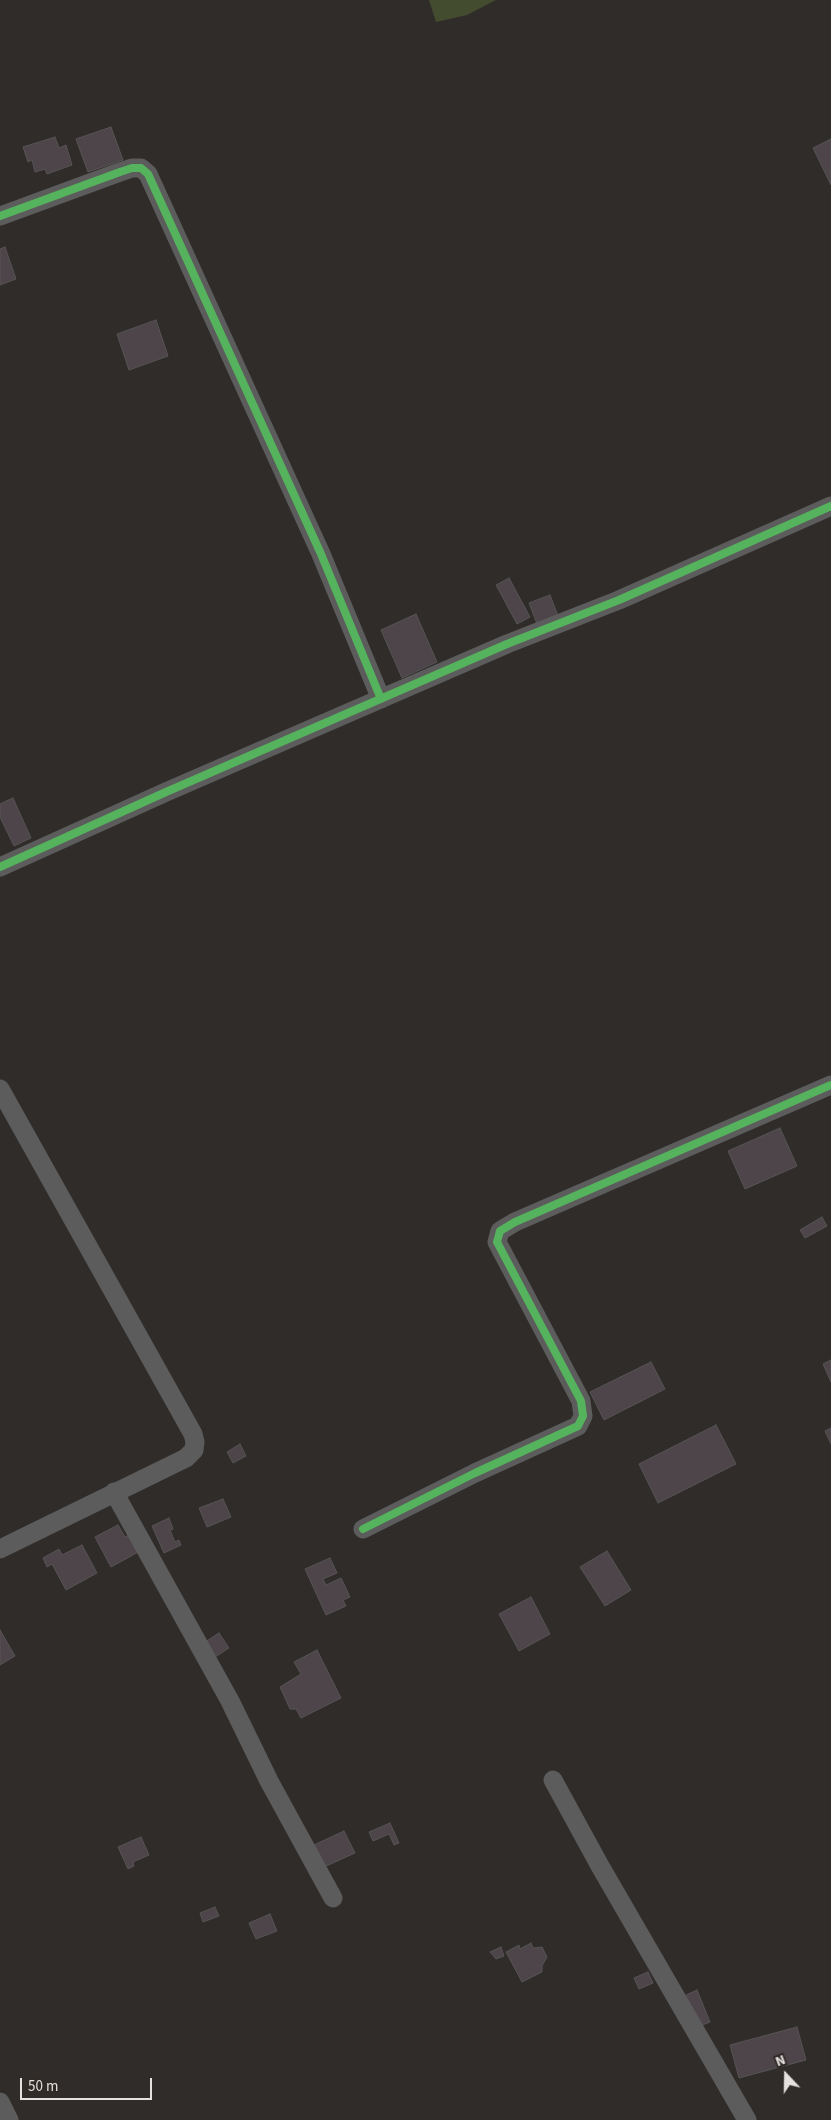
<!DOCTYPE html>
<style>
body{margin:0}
#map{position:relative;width:831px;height:2120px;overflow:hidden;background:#2f2c2a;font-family:"Source Sans 3",sans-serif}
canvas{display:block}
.north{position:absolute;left:761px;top:2050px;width:50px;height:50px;-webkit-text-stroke:4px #312b28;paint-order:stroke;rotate:339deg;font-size:14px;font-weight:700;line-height:20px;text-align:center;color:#e5e1df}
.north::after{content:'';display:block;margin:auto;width:18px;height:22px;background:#e5e1df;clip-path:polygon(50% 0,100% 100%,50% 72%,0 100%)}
.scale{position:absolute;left:20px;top:2078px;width:132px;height:22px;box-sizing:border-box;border:2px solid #e5e1df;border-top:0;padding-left:6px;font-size:15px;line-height:18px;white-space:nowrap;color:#e5e1df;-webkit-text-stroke:4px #312b28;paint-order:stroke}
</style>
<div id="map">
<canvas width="831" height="2120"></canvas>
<div class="north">N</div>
<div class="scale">50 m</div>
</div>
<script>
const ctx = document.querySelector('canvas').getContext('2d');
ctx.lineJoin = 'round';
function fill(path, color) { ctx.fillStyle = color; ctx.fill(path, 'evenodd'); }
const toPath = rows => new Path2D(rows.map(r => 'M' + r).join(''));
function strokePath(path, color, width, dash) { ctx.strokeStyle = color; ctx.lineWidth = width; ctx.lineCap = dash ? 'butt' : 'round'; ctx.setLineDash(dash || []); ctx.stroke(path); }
fill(toPath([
 [429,0,496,0,467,15,436,22]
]), '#444c2f');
const building = toPath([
 [111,127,123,160,88,172,76,139,111,127],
 [55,137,59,148,66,145,72,165,47,174,45,169,35,172,32,160,28,162,23,147,55,137],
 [831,139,831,185,813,148,831,139],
 [5,247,16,279,0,285,0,249,5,247],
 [156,320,168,356,129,370,117,334,156,320],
 [509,578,530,617,517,624,496,585,509,578],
 [550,595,558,616,537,624,529,603,550,595],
 [416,614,437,662,402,678,381,630,416,614],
 [13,798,31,838,14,846,0,817,0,804,13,798],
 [780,1128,797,1166,745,1189,728,1151,780,1128],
 [822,1217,827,1226,805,1238,800,1230,822,1217],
 [831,1360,831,1382,823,1364,831,1360],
 [651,1362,665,1389,604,1420,590,1392,651,1362],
 [716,1425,736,1464,658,1503,639,1464,716,1425],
 [831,1428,831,1444,825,1431,831,1428],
 [240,1444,246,1456,233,1463,227,1452,240,1444],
 [223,1499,231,1517,207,1527,199,1508,223,1499],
 [169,1518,173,1529,170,1530,175,1542,179,1540,181,1545,164,1553,152,1526,169,1518],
 [118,1525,125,1537,133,1533,142,1550,111,1567,95,1537,118,1525],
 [82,1545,97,1573,66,1590,52,1564,47,1567,43,1558,59,1549,62,1555,82,1545],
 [607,1551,631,1590,605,1606,580,1567,607,1551],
 [330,1558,337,1573,323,1579,326,1585,341,1578,350,1597,343,1600,346,1606,326,1615,305,1569,330,1558],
 [531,1597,550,1634,519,1651,499,1614,531,1597],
 [0,1630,15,1656,0,1665,0,1630],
 [219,1633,229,1648,215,1657,205,1642,219,1633],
 [317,1650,341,1698,301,1718,296,1709,290,1709,280,1687,301,1674,294,1662,317,1650],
 [390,1823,399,1843,394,1845,389,1834,373,1841,369,1832,390,1823],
 [344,1831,355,1853,324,1867,314,1845,344,1831],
 [141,1837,149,1855,133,1862,134,1866,128,1869,118,1847,141,1837],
 [215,1907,219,1916,203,1922,200,1913,215,1907],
 [270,1914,277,1931,256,1939,249,1923,270,1914],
 [531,1943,533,1948,542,1947,547,1957,542,1966,542,1972,522,1982,506,1952,519,1945,520,1949,531,1943],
 [501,1947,504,1956,496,1959,490,1952,501,1947],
 [648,1972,653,1983,639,1989,634,1978,648,1972],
 [697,1990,710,2022,697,2027,684,1996,697,1990],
 [797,2027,806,2060,739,2078,730,2045,797,2027]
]);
fill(building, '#4e454a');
strokePath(building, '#565454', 1);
strokePath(toPath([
 [0,216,120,172,132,168,141,168,148,174,321,554,381,699],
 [0,867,166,792,507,644,619,600,831,506],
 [0,1089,193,1434,195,1442,194,1450,186,1458,0,1549],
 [114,1492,230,1701,269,1781,333,1898],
 [363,1529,475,1473,578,1426,583,1416,581,1401,497,1242,500,1231,515,1222,831,1085],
 [553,1780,600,1866,747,2120],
 [0,2102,9,2120]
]), '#5c5c5c', 19);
strokePath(toPath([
 [0,216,120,172,132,168,141,168,148,174,321,554,381,699],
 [0,867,166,792,507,644,619,600,831,506],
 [363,1529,475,1473,578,1426,583,1416,581,1401,497,1242,500,1231,515,1222,831,1085]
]), '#56b35d', 8);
</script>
